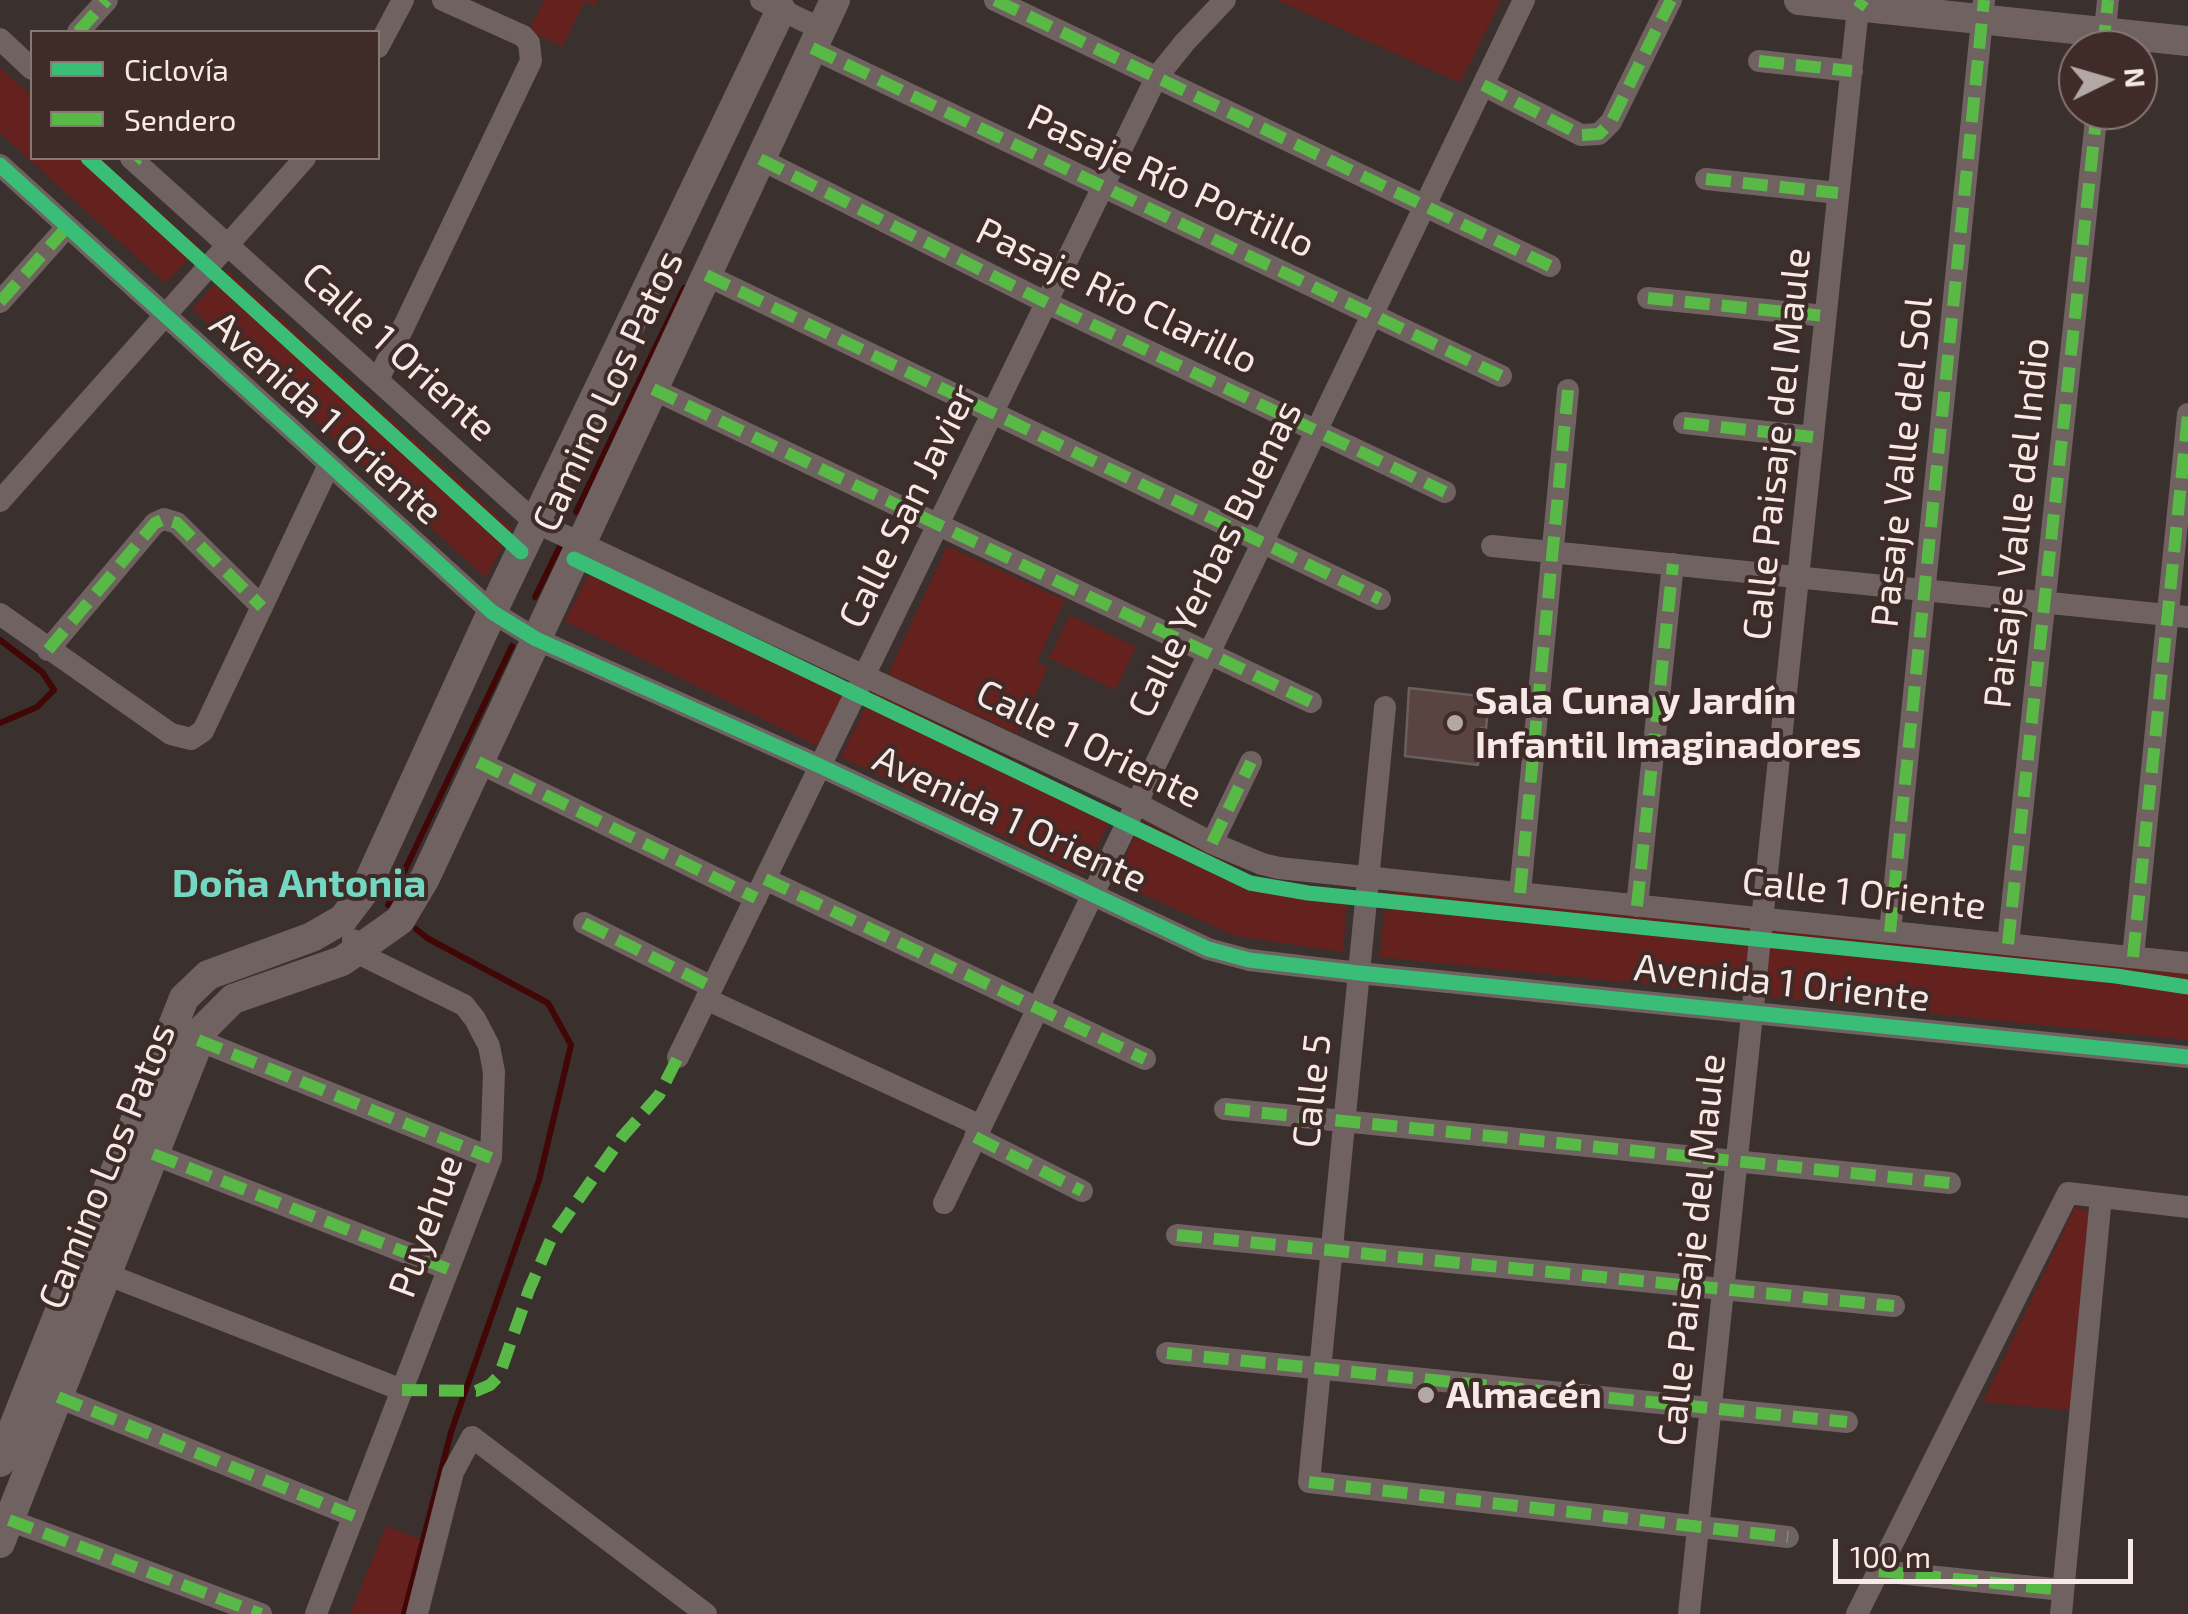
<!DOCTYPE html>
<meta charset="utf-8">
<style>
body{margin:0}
#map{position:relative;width:2188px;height:1614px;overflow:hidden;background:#3a302e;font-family:"Exo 2",sans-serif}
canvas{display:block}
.legend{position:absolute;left:30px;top:30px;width:350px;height:130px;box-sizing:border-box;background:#3f2c29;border:2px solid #887875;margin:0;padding:12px 18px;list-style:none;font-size:30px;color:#f6e9e7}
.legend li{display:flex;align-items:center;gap:20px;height:50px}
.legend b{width:50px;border:2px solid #887875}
.north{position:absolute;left:2058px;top:30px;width:100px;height:100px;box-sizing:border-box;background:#3f2c29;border:2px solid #887875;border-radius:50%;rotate:85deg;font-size:28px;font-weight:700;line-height:40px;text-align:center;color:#f6e9e7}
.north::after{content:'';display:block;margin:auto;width:35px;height:45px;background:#b4a8a6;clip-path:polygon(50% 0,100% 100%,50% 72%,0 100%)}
.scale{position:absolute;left:1833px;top:1539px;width:300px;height:45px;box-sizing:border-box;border:5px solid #f6e9e7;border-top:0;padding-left:12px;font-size:30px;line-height:35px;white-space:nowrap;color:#f6e9e7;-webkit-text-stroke:8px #3f2c29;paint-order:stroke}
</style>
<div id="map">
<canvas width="2188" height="1614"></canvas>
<ul class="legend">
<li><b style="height:12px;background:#3abd76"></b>Ciclovía</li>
<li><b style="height:12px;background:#58b947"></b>Sendero</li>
</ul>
<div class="north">N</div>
<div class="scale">100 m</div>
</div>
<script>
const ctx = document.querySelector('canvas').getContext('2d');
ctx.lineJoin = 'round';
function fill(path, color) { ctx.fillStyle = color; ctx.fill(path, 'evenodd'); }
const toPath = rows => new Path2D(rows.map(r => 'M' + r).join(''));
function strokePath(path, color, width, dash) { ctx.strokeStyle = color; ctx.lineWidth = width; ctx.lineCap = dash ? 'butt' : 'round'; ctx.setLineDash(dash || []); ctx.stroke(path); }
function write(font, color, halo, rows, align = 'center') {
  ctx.font = font + ' "Exo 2",sans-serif'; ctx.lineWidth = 8; ctx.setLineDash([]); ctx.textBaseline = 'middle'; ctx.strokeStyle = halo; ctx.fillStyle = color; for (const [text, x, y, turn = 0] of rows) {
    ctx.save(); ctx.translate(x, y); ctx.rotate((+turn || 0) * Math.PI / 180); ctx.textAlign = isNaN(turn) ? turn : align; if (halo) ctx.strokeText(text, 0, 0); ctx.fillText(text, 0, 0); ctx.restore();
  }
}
fill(toPath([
 [544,0,598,0,595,6,585,1,562,47,529,30],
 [1277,0,1501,0,1460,83],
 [0,67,32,97,32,158,100,158,200,248,165,283,0,133],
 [227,270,512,529,486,578,192,309],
 [947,546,1065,600,1037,662,1048,667,1018,734,888,674],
 [596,559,850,685,819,747,565,621],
 [1070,615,1136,647,1115,690,1049,658],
 [873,692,1115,810,1084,875,841,757],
 [1142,821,1261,880,1348,890,1343,952,1235,936,1114,881],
 [1386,890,2188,972,2188,1040,1380,957],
 [2075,1207,2095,1213,2077,1411,1983,1402],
 [386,1526,422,1540,401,1614,350,1614]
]), '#64211d');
strokePath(toPath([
 [576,512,684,288],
 [535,597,562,542],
 [0,640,42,672,54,690,37,707,0,723],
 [388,905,512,646],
 [404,1614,451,1432,539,1180,571,1045,548,1003,427,938,416,929]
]), '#410606', 6);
const building = toPath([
 [1409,688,1489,697,1486,729,1481,728,1478,765,1405,756,1409,688]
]);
fill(building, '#5a4442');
strokePath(building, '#69605e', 2.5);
strokePath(toPath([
 [761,0,821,29],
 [995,0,1550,266],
 [78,32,107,0],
 [0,39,32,69],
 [378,47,403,0],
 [812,48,1501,376],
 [2103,50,2108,0],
 [1759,61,1852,71],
 [1483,85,1581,135,1599,134,1611,122,1671,0],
 [131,158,535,522,1136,803,1212,843,1262,864,1279,868,2188,963],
 [760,159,1047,303,1445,492],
 [0,165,492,612,536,639,820,766,1208,949,1249,960,1359,973,2188,1057],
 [1706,179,1838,193],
 [706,275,1380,599],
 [1648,298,1825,316],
 [0,302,67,227],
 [378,380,531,61,529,43,523,36,443,0],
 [653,389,1311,702],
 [1684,423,1813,437],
 [0,501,305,158],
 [1492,546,2188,617],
 [0,614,171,734,191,739,203,731,329,465],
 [48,650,155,523,164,519,177,523,262,607],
 [1385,707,1309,1482,1788,1537],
 [478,762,756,898],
 [1212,843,1251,762],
 [765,879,1145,1059],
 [1520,893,1568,390],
 [1637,906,1673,564],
 [584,923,712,987],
 [1890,932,1984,0],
 [2008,944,2097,110],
 [2133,957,2188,414],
 [706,999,981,1126],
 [198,1040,491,1158],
 [678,1057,1156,78,1185,42,1225,0],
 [1225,1109,1950,1183],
 [975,1137,1082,1191],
 [153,1154,448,1269],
 [944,1203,1524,0],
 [1177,1235,1894,1306],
 [106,1274,402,1390],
 [1167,1353,1847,1422],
 [58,1397,354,1516],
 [9,1520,261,1614],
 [1879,1571,2063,1590],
 [316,1614,491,1158,494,1072,489,1046,475,1019,464,1005,356,952,353,940],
 [417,1614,453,1472,472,1437,706,1614],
 [1689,1614,1858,8,1864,0],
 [1857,1614,2068,1193,2188,1207],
 [2061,1614,2101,1197]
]), '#6f6260', 22);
strokePath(toPath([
 [1799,0,2188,41],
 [0,1462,184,998,208,975,312,937,343,919,365,890,492,612,781,10],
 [0,1543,204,1028,233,999,342,961,400,920,425,878,835,0]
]), '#6f6260', 30);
strokePath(toPath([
 [995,0,1550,266],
 [1858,8,1864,0],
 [78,32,107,0],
 [812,48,1501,376],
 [2103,50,2108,0],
 [1759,61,1852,71],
 [1483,85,1581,135,1599,134,1611,122,1671,0],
 [760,159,1047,303,1445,492],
 [135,161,138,158],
 [1706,179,1838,193],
 [706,275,1380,599],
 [1648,298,1825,316],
 [0,302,67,227],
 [653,389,1311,702],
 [1684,423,1813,437],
 [48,650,155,523,164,519,177,523,262,607],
 [478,762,756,898],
 [1212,843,1251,762],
 [765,879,1145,1059],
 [1520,893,1568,390],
 [1637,906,1673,564],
 [584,923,712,987],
 [1890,932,1984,0],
 [2008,944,2097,110],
 [2133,957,2188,414],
 [198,1040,491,1158],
 [1225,1109,1950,1183],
 [975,1137,1082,1191],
 [153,1154,448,1269],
 [1177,1235,1894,1306],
 [1167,1353,1847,1422],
 [402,1390,476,1391,490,1385,499,1376,529,1290,552,1237,622,1137,659,1095,678,1057],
 [58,1397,354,1516],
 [1309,1482,1788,1537],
 [9,1520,261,1614],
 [1879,1571,2063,1590]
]), '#58b947', 12, [25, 12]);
strokePath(toPath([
 [88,158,521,552],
 [0,165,492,612,536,639,820,766,1208,949,1249,960,1359,973,2188,1057],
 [574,559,1250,883,1308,893,2116,976,2188,987]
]), '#3abd76', 15);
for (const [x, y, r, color] of [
 [1455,723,10,"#b4a8a6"],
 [1426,1395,10,"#b4a8a6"]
]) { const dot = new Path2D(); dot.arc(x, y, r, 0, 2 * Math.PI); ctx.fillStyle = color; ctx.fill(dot); strokePath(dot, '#3f2c29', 4); }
write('38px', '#f6e9e7', '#3f2c29', [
 ["Pasaje Río Portillo",1171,181,25],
 ["Pasaje Río Clarillo",1117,296,26],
 ["Calle 1 Oriente",399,352,42],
 ["Camino Los Patos",608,391,-65],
 ["Avenida 1 Oriente",326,418,42],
 ["Calle Paisaje del Maule",1777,444,-84],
 ["Pasaje Valle del Sol",1902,462,-84],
 ["Calle San Javier",908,506,-64],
 ["Paisaje Valle del Indio",2017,523,-84],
 ["Calle Yerbas Buenas",1215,559,-64],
 ["Calle 1 Oriente",1089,744,26],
 ["Avenida 1 Oriente",1010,819,25],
 ["Calle 1 Oriente",1864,894,6],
 ["Avenida 1 Oriente",1782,983,6],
 ["Calle 5",1312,1091,-84],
 ["Camino Los Patos",107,1166,-68],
 ["Puyehue",426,1226,-70],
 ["Calle Paisaje del Maule",1692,1250,-84]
]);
write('bold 38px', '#f6e9e7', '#3f2c29', [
 ["Sala Cuna y Jardín",1475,701],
 ["Infantil Imaginadores",1475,745],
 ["Almacén",1446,1395]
], 'left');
write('bold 40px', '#73d7c2', '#3f2c29', [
 ["Doña Antonia",299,884]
]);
</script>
